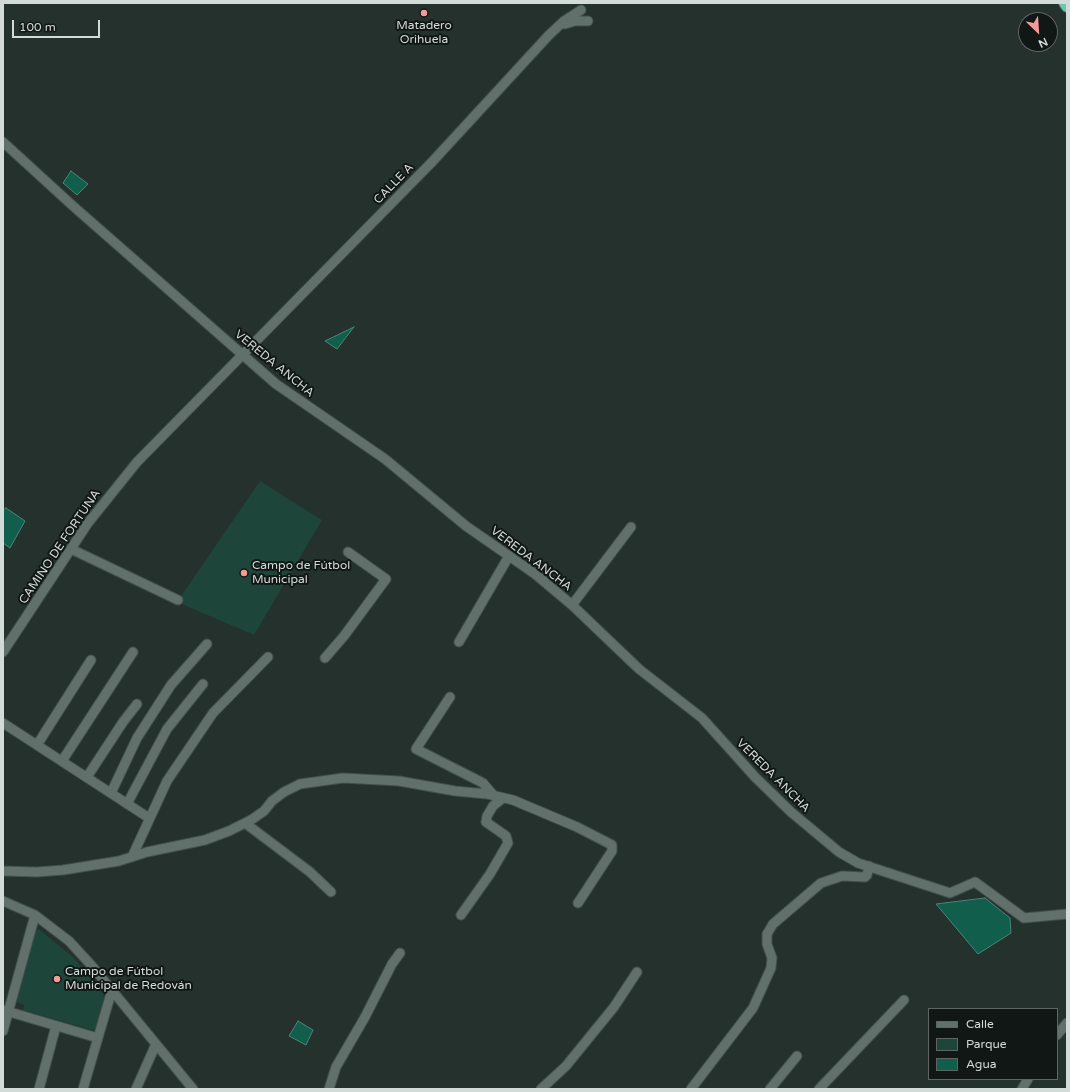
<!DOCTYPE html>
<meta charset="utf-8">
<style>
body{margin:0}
#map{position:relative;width:1070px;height:1092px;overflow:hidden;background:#24312c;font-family:"Varela Round",sans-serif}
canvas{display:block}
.frame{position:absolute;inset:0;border:4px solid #d2dbd8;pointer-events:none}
.legend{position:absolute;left:928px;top:1008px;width:130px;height:72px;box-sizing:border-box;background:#111715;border:1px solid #5e6563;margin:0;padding:5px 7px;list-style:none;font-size:12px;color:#d2dbd8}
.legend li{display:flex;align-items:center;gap:8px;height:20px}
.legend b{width:20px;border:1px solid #5e6563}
.north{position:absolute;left:1018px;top:12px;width:40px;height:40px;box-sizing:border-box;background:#111715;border:1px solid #5e6563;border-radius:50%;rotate:155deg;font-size:11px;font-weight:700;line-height:16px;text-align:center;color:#d2dbd8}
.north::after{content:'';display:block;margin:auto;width:14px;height:18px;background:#f59b97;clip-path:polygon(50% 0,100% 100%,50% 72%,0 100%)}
.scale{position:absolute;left:12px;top:20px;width:88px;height:18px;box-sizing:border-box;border:2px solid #d2dbd8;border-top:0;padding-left:5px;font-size:12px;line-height:14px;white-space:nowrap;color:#d2dbd8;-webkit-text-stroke:3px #111715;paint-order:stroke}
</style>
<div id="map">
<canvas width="1070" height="1092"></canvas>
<div class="frame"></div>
<ul class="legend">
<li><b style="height:5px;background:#61706b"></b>Calle</li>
<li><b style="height:11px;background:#1d453a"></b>Parque</li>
<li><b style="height:11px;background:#125e4c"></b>Agua</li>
</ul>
<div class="north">N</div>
<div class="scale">100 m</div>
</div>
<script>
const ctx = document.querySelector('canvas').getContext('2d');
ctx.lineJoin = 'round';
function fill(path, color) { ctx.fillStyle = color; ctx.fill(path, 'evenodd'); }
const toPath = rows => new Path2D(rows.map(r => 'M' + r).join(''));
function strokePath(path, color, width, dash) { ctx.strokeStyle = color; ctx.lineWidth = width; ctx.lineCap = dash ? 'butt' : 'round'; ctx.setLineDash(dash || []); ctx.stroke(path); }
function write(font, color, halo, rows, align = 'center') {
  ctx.font = font + ' "Varela Round",sans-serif'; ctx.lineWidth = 4; ctx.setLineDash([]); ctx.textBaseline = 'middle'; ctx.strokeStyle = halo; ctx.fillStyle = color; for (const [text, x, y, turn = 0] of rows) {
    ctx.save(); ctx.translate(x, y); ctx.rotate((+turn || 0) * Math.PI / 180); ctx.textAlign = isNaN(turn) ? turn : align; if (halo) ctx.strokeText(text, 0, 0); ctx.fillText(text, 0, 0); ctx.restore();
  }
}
fill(toPath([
 [260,481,322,520,254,635,177,602],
 [39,929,73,957,103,993,104,998,96,1028,93,1030,23,1010,24,1005,16,1002,35,931]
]), '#1d453a');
const water = toPath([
 [71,171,88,184,77,195,63,183,71,171],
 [354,327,337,349,325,341,354,327],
 [6,508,25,521,10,548,3,543,3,510,6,508],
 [985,898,1010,918,1011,933,978,954,936,904,985,898],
 [298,1021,313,1030,306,1045,289,1036,298,1021]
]);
fill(water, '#125e4c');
strokePath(water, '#4c8476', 1);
const minor = toPath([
 [565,24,575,21,588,21],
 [3,142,73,206,276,384,385,459,466,526,535,574,572,605,639,669,702,718,755,777,791,812,839,852,858,863,950,893,975,882,1024,918,1067,914],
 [71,549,178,600],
 [572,605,631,527],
 [459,642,509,556],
 [3,652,88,523,137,462,432,162,549,35,564,21,581,10],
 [325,658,344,636,386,579,348,552],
 [450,697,416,749,483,783,494,796],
 [3,723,149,818],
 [37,745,91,660],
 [62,761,133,652],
 [87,777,123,722,137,704],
 [111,793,137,738,171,685,207,644],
 [127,804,167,729,203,684],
 [245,823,310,872,331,892],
 [132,857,167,781,213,713,268,657],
 [3,871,37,872,63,870,119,861,147,852,205,840,229,831,251,820,264,811,272,801,284,792,300,784,343,778,399,781,455,791,487,794,513,800,577,827,612,845,612,851,578,903],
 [3,901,35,915,69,941,92,966,193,1089],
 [461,915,490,874,508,843,506,836,486,822,487,816,493,806,503,798],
 [3,1010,98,1038],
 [3,1031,35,915],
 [1057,1035,1067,1023],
 [39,1089,56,1026],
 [83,1089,112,990],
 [136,1089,156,1044],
 [329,1089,336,1067,365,1017,392,964,400,953],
 [541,1089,566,1066,614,1007,637,972],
 [691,1089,753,1008,771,968,772,958,767,944,767,934,773,924,821,883,842,876,865,877,867,875,869,866],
 [770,1089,797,1056],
 [819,1089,904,1000],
 [1022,1089,1028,1079]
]);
const highway = toPath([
 [1065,3,1067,6]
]);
strokePath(minor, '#434f4c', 11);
strokePath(highway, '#434f4c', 14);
strokePath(minor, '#61706b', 9);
strokePath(highway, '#66c9ad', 12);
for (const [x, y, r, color] of [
 [424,13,4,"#f59b97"],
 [244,573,4,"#f59b97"],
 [57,979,4,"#f59b97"]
]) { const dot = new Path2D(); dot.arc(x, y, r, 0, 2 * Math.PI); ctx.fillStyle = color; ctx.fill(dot); strokePath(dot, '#111715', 1.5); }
write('12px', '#d2dbd8', '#111715', [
 ["Matadero",424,26,"center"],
 ["Orihuela",424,40,"center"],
 ["Campo de Fútbol",252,566],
 ["Municipal",252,580],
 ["Campo de Fútbol",65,972],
 ["Municipal de Redován",65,986]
], 'left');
write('12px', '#d2dbd8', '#111715', [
 ["CALLE A",394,184,-46],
 ["VEREDA ANCHA",274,364,39],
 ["CAMINO DE FORTUNA",60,547,-56],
 ["VEREDA ANCHA",531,559,37],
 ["VEREDA ANCHA",773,776,45]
]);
</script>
